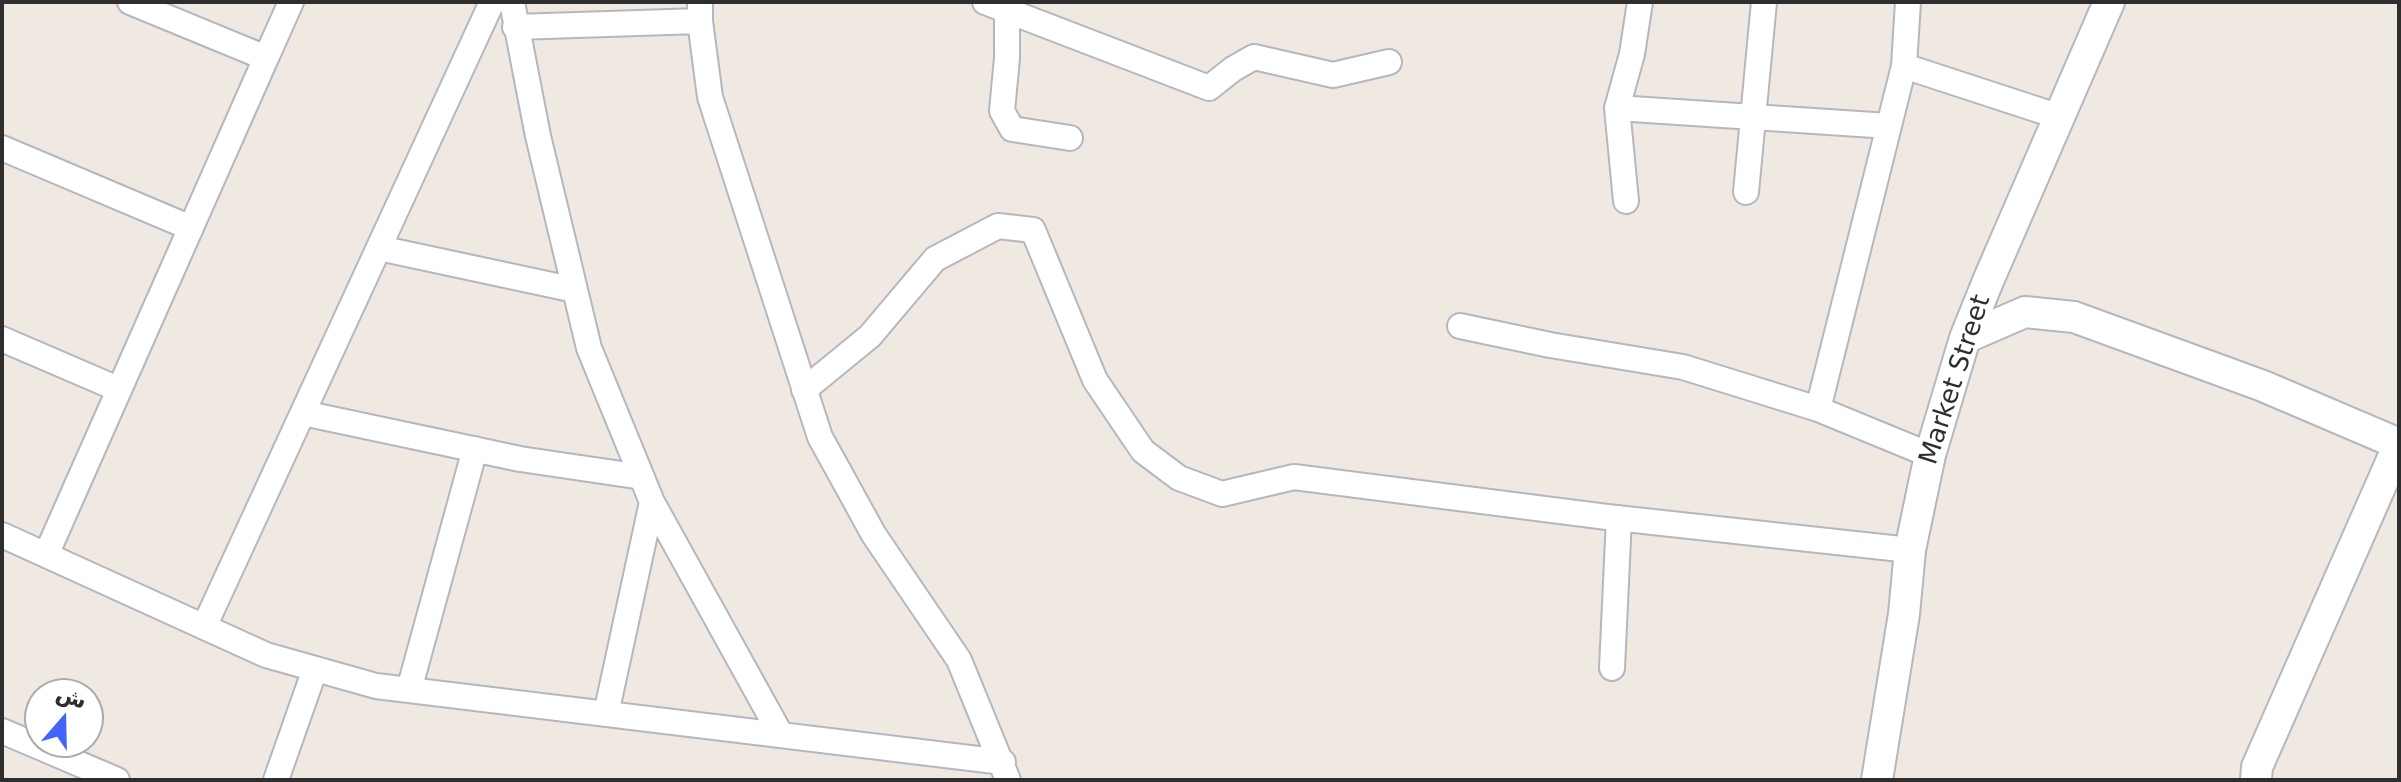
<!DOCTYPE html>
<meta charset="utf-8">
<style>
body{margin:0}
#map{position:relative;width:2401px;height:782px;overflow:hidden;background:#efe9e1;font-family:"DejaVu Sans","Noto Sans Arabic",sans-serif}
canvas{display:block}
.frame{position:absolute;inset:0;border:4px solid #2e2e2e;pointer-events:none}
.north{position:absolute;left:24px;top:678px;width:80px;height:80px;box-sizing:border-box;background:#fff;border:2px solid #ababab;border-radius:50%;rotate:20deg;font-size:22px;font-weight:700;line-height:32px;text-align:center;color:#2e2e2e}
.north::after{content:'';display:block;margin:auto;width:28px;height:36px;background:#4264fb;clip-path:polygon(50% 0,100% 100%,50% 72%,0 100%)}
</style>
<div id="map">
<canvas width="2401" height="782"></canvas>
<div class="frame"></div>
<div class="north">ش</div>
</div>
<script>
const ctx = document.querySelector('canvas').getContext('2d');
ctx.lineJoin = 'round';
const toPath = rows => new Path2D(rows.map(r => 'M' + r).join(''));
function strokePath(path, color, width, dash) { ctx.strokeStyle = color; ctx.lineWidth = width; ctx.lineCap = dash ? 'butt' : 'round'; ctx.setLineDash(dash || []); ctx.stroke(path); }
function write(font, color, halo, rows, align = 'center') {
  ctx.font = font + ' "DejaVu Sans",sans-serif'; ctx.lineWidth = 7; ctx.setLineDash([]); ctx.textBaseline = 'middle'; ctx.strokeStyle = halo; ctx.fillStyle = color; for (const [text, x, y, turn = 0] of rows) {
    ctx.save(); ctx.translate(x, y); ctx.rotate((+turn || 0) * Math.PI / 180); ctx.textAlign = isNaN(turn) ? turn : align; if (halo) ctx.strokeText(text, 0, 0); ctx.fillText(text, 0, 0); ctx.restore();
  }
}
const minor = toPath([
 [512,2,538,136,589,348,652,502,781,735],
 [700,2,700,21,710,97,820,437,874,535,959,660,1008,780],
 [985,2,1209,88,1233,69,1254,57,1333,75,1389,62],
 [1908,2,1904,66,1818,409,1930,455],
 [1007,10,1007,58,1002,111,1012,129,1070,138],
 [515,27,700,21],
 [266,58,291,2],
 [1904,66,2060,117],
 [1617,108,1889,126],
 [2,148,191,228],
 [1746,192,1764,2],
 [1626,201,1617,108,1632,54,1640,2],
 [379,248,575,290],
 [1460,326,1550,345,1683,367,1818,409],
 [2,339,118,389],
 [804,390,870,336,935,259,998,226,1033,230,1095,380,1143,451,1179,478,1222,494,1294,477,1607,517,1910,550],
 [303,413,520,459,642,477],
 [2,535,266,655,376,686,1003,762],
 [46,555,266,58,130,2],
 [204,627,492,2],
 [1612,668,1619,518],
 [409,690,475,449],
 [606,714,652,502],
 [2,731,117,780],
 [276,780,315,669]
]);
const tertiary = toPath([
 [1965,338,2025,312,2074,317,2263,386,2399,444],
 [1877,780,1904,614,1910,550,1930,455,1965,338,1988,281,2109,2],
 [2256,780,2257,767,2399,444]
]);
strokePath(minor, '#b4b7c1', 28);
strokePath(tertiary, '#b4b7c1', 34);
strokePath(minor, '#fff', 24);
strokePath(tertiary, '#fff', 30);
write('26px', '#2e2e2e', '#fff', [
 ["Market Street",1956,380,-72]
]);
</script>
